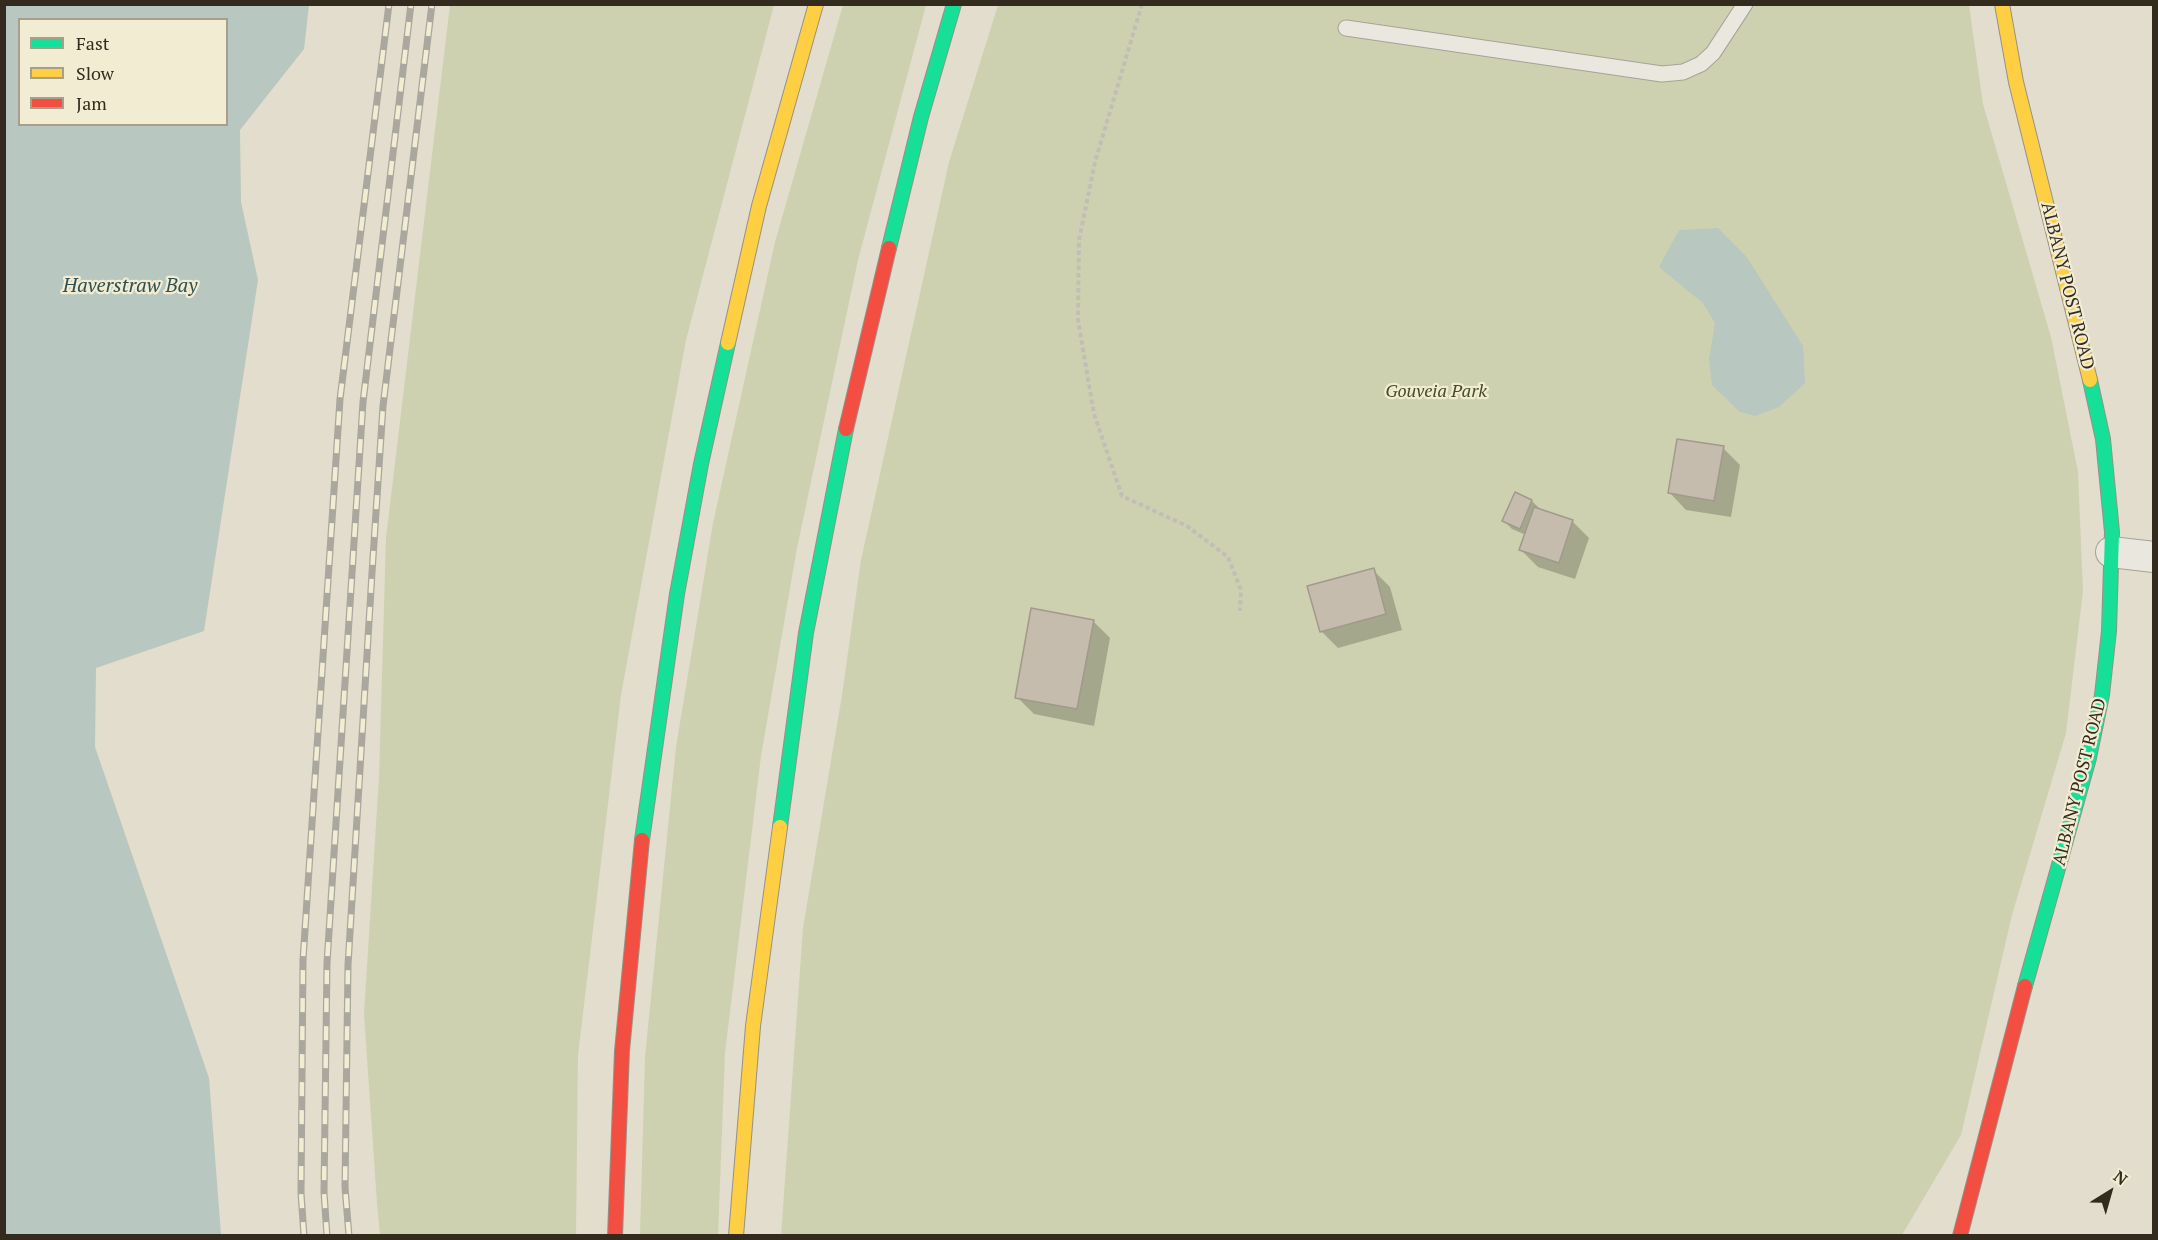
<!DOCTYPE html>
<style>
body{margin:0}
#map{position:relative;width:2158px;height:1240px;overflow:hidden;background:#e2ddcc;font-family:"PT Serif",serif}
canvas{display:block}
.frame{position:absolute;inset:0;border:6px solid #342b1f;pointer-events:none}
.legend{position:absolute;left:18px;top:18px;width:210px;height:108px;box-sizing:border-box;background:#f2ecd3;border:2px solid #a69f8b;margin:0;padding:8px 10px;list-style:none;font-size:18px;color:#342b1f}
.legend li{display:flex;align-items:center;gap:12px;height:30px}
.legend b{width:30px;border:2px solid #a69f8b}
.north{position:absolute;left:2080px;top:1162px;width:60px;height:60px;-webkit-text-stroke:4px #f2ecd3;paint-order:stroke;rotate:37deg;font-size:16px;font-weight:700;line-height:24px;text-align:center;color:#342b1f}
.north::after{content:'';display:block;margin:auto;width:21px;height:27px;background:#342b1f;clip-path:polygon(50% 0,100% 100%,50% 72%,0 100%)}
</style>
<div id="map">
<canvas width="2158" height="1240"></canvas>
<div class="frame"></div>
<ul class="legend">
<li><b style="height:8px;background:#16e098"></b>Fast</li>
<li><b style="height:8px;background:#ffcf43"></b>Slow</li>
<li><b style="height:8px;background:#f24e42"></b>Jam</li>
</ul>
<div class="north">N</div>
</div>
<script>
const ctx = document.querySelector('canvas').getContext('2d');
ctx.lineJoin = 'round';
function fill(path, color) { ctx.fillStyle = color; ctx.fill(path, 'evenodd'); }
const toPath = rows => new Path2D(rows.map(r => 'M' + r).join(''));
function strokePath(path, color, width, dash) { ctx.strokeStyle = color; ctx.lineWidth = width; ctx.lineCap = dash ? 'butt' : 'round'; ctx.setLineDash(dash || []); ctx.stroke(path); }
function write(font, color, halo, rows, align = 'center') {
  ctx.font = font + ' "PT Serif",serif'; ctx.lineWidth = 4.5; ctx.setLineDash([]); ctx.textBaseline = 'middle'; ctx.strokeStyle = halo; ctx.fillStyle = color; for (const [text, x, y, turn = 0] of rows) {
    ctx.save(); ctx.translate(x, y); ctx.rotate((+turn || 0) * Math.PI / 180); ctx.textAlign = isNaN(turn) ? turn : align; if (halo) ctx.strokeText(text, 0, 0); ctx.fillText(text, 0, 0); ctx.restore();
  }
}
fill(toPath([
 [450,5,774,5,686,340,621,695,578,1055,576,1235,380,1235,377,1203,364,1014,379,777,386,538],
 [843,5,926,5,858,260,797,548,761,756,725,1053,718,1235,640,1235,645,1057,676,747,713,523,775,242],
 [998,5,1969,5,1983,104,2051,337,2078,472,2083,591,2066,733,2012,915,1961,1135,1902,1235,781,1236,803,928,842,695,861,560,949,162]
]), '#ced1b0');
fill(toPath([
 [5,4,309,5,304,49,240,130,241,202,258,280,204,631,96,668,95,747,209,1078,221,1235,5,1235],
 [20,20,226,20,226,124,20,124],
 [1718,228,1746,256,1803,346,1805,383,1779,407,1755,416,1740,412,1712,385,1709,359,1715,323,1703,303,1659,267,1679,230]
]), '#b8c7bf');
fill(toPath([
 [1723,448,1740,465,1731,517,1686,510,1670,493],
 [1532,501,1540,509,1572,521,1589,538,1575,579,1538,567,1521,550,1526,535,1512,529,1504,521],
 [1373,570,1390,587,1402,630,1338,648,1321,631],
 [1093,621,1110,638,1094,726,1034,714,1017,697]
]), '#0003');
const building = toPath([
 [1677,439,1724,446,1714,501,1668,493,1677,439],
 [1515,492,1532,500,1520,529,1502,521,1515,492],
 [1534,507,1573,520,1559,563,1519,550,1534,507],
 [1374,568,1386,614,1320,632,1307,586,1374,568],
 [1031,608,1094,620,1077,709,1015,698,1031,608]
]);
fill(building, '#c5bcae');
strokePath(building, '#a1998c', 1.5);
const lane = toPath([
 [1346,28,1662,74,1683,72,1701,64,1713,53,1745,4]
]);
const street = toPath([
 [2111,552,2154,557]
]);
const fast = toPath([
 [889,248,921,117,954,4],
 [780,827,806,633,846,429],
 [642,840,677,594,701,464,728,343],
 [2025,986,2089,758,2102,695,2109,631,2112,532,2103,439,2090,380]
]);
const slow = toPath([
 [2002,4,2016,82,2090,380],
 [728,343,759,206,816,4],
 [736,1236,753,1026,780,827]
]);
const jam = toPath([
 [846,429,889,248],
 [615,1236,622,1051,642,840],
 [1960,1236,2025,986]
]);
strokePath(lane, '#a7a296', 17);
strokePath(street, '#a7a296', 32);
strokePath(fast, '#969186', 16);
strokePath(slow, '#969186', 16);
strokePath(jam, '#969186', 16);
strokePath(toPath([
 [1142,4,1095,162,1079,240,1078,320,1094,414,1122,496,1187,526,1228,557,1241,590,1240,611],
 [1648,4,1681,4]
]), '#c2beb5', 4, [4.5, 3]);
strokePath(lane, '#eae7de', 15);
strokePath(street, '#eae7de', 30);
strokePath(fast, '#16e098', 14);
strokePath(slow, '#ffcf43', 14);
strokePath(jam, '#f24e42', 14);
const rail = toPath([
 [304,1236,301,1193,303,960,340,399,389,4],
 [327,1236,324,1192,327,963,363,402,411,4],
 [349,1236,345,1187,348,965,372,573,383,406,432,4]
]);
strokePath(rail, '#a9a79e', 7);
strokePath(rail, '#f2ecd3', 4.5, [14]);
write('18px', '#342b1f', '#f2ecd3', [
 ["ALBANY POST ROAD",2067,286,76],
 ["ALBANY POST ROAD",2080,782,-76]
]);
write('italic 18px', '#414e27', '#f2ecd3', [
 ["Gouveia Park",1436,392]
]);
write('italic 20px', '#305152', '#f2ecd3', [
 ["Haverstraw Bay",130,286]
]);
</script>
